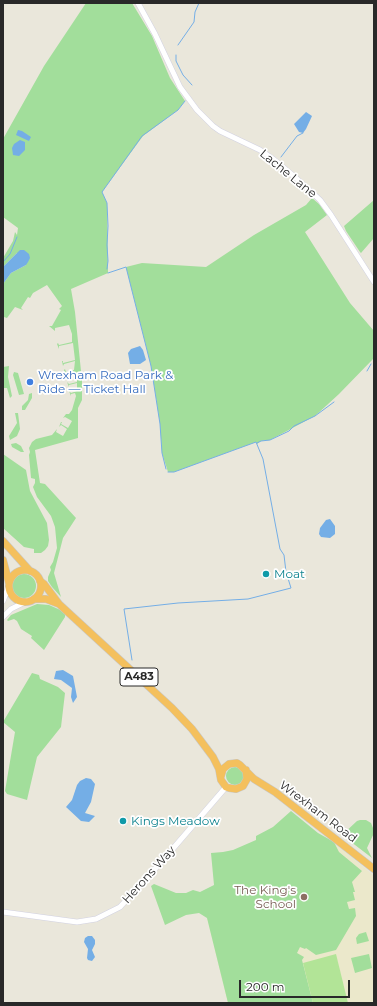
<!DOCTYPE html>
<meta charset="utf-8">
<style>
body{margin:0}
#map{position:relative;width:377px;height:1006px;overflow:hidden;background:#eae7db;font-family:Montserrat,sans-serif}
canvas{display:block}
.frame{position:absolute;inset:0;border:4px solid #292929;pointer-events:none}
.scale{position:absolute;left:239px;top:980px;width:111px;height:18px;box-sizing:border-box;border:2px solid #292929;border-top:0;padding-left:5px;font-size:12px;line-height:14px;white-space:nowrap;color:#292929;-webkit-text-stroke:3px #fff;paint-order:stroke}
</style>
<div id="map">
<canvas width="377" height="1006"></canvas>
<div class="frame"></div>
<div class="scale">200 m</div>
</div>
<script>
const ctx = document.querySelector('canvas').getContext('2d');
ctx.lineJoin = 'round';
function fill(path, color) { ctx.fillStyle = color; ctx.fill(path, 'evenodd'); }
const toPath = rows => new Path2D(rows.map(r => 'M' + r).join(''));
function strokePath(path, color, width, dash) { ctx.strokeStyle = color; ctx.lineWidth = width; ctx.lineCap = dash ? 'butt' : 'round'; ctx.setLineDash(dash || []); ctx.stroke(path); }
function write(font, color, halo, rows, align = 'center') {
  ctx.font = font + ' Montserrat,sans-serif'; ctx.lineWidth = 3.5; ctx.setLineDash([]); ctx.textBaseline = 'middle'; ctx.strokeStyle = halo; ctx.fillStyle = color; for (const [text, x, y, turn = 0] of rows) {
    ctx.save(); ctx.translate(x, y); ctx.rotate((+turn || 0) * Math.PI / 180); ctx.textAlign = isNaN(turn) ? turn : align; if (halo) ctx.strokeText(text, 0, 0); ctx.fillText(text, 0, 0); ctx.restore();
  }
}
fill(toPath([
 [329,840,334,842,374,876,374,1003,228,1003,207,918]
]), '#ebe8cb');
fill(toPath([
 [86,3,132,3,152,36,170,78,185,101,178,110,143,136,102,192,107,203,108,273,71,289,75,312,82,381,82,400,78,408,78,438,35,450,40,483,45,484,76,518,63,538,54,573,61,597,52,587,48,581,48,577,51,570,50,567,53,562,57,548,55,527,51,516,37,497,33,487,35,483,35,479,31,478,29,455,30,452,29,448,32,442,36,439,52,435,57,429,56,432,63,436,67,429,61,425,59,427,61,422,62,422,61,424,68,428,72,421,65,417,63,418,66,414,69,414,72,410,76,396,75,393,71,394,71,396,69,391,71,393,77,391,77,383,69,385,69,387,67,382,69,384,77,382,77,378,75,374,67,376,66,378,64,370,65,369,66,372,74,370,75,361,64,364,63,366,62,361,63,361,63,363,75,360,73,343,59,346,59,349,57,344,58,343,59,345,72,342,72,334,69,325,55,328,55,331,49,326,52,326,61,310,59,309,62,306,47,285,33,293,30,298,28,297,21,308,23,310,15,307,7,318,4,317,3,319,3,284,11,273,26,265,17,253,3,267,3,258,13,241,15,232,17,235,18,228,3,217,3,139,44,66],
 [312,198,319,204,327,215,305,232,350,303,374,331,374,358,339,394,315,416,270,440,261,441,257,444,256,442,174,472,168,472,162,453,160,424,151,366,126,267,142,263,206,267,254,235,306,205],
 [374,200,374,238,361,253,360,252,346,231,344,226],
 [9,366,8,377,12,396,10,398,7,388,3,388,3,367],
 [14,372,18,373,24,394,19,395,13,375],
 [32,393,32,398,25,410,22,410,22,406,28,400,29,394],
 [15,413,18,413,20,429,17,436,10,440,9,436,17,423],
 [16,443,21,446,24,452,21,452,12,447,11,444],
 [3,454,26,470,30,491,47,523,49,540,48,546,45,550,41,553,34,553,34,549,24,547,3,528],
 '12 586a12 12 0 1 1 24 0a12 12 0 1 1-24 0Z',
 [37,604,49,605,65,612,65,617,44,650,31,638,32,636,21,629,17,621,14,619,8,621,7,620,11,615],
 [32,673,39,675,40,679,58,687,65,693,61,727,37,757,27,800,7,794,5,791,15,732,3,722],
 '226 776a9 9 0 1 1 18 0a9 9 0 1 1-18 0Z',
 [291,811,318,833,334,842,339,852,362,871,352,882,355,892,353,892,355,900,347,902,349,909,355,908,356,916,336,950,316,955,306,948,305,949,300,947,297,953,304,957,302,960,313,1003,228,1003,207,918,199,913,186,915,165,925,151,886,154,884,176,893,186,893,193,890,200,892,214,885,211,853,223,852,233,850,256,840,256,836,273,827],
 [360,820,366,820,371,823,373,828,374,833,367,848,372,858,342,835,357,821],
 [366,932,369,941,357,944,356,938,359,934],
 [369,954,372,968,355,973,351,958]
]), '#a2de9b');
fill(toPath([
 [336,954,348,1003,313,1003,303,963]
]), '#b2e497');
fill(toPath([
 [306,112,312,116,306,129,303,133,299,132,294,124],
 [18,130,22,131,31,137,29,141,16,135],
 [20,140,25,142,25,150,19,156,13,155,12,148,14,144],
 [20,250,24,250,29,254,30,258,28,262,26,265,11,273,3,284,3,267],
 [140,346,143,350,146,360,140,364,130,364,128,353,131,349],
 [330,519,335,526,335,534,330,538,321,537,319,534,320,528,326,520],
 [63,670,73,676,77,697,73,703,71,697,72,688,61,680,54,679,56,671],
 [86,778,91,779,95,784,91,802,85,813,95,816,89,822,81,821,66,807,72,800,77,785,80,781],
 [88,936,92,936,95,940,95,944,92,950,95,957,92,961,88,960,87,958,88,949,84,942,85,938]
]), '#74aee6');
strokePath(toPath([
 [178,45,194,22,195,12,199,3],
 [176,55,176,61,183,75,192,85],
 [281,157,297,136,303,133],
 [3,262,10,254,17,237],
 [107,269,108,261,107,245,108,226,107,203,102,192,142,136,178,110,185,101],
 [108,273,126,267,151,366,160,424,162,453,166,469],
 [367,371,371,364],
 [257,443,261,441,270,440,289,431,294,426,315,416,334,402],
 [132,660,124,609,178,603,248,599,291,588,286,572,284,555,280,549,263,459,256,442,174,472,168,472]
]), '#74aee6', 1);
const secondary = toPath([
 [138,3,155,34,180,87,197,110,213,126,220,131,260,150,273,159,296,178,320,200,331,215,374,282],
 [3,601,9,586],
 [3,617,11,609,27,601],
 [3,912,77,922,96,919,120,907,164,859,226,787]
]);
const highway = toPath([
 [3,541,30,571],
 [3,560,9,583],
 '9 586a16 16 0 1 1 32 0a16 16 0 1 1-32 0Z',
 [40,581,44,584,59,604],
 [34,599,46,599,59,604,172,708,192,729,213,757,219,769,221,780,226,787,229,788,236,789,243,786,247,779,246,770],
 [221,776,223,769,229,764,237,763,240,765,254,779,275,792,374,869]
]);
strokePath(secondary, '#d1d1e1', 6);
strokePath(highway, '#c7c7c7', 8);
strokePath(secondary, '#fff', 5);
strokePath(highway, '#f4c05d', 7);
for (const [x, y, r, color] of [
 [30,382,4,"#3f7fe0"],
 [266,574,4,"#0f9aa8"],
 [123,821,4,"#0f9aa8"],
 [304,897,4,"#8d6e63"]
]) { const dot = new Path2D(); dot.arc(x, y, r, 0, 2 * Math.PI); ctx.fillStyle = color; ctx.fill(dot); strokePath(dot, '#fff', 1.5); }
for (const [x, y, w] of [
 [139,677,38]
]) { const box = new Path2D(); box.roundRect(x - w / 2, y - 9, w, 18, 3); ctx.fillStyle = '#fff'; ctx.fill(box); strokePath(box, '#292929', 1); }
write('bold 11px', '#292929', null, [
 ["A483",139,677]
]);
write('12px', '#292929', '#fff', [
 ["Lache Lane",288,174,39],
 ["Wrexham Road",318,812,37],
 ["Herons Way",149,875,-48]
]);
write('12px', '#366cbe', '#fff', [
 ["Wrexham Road Park &",38,375],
 ["Ride — Ticket Hall",38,389]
], 'left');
write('12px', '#0d838f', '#fff', [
 ["Moat",274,574],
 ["Kings Meadow",131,821]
], 'left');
write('12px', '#785e54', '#fff', [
 ["The King's",296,890],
 ["School",296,904]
], 'right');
</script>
